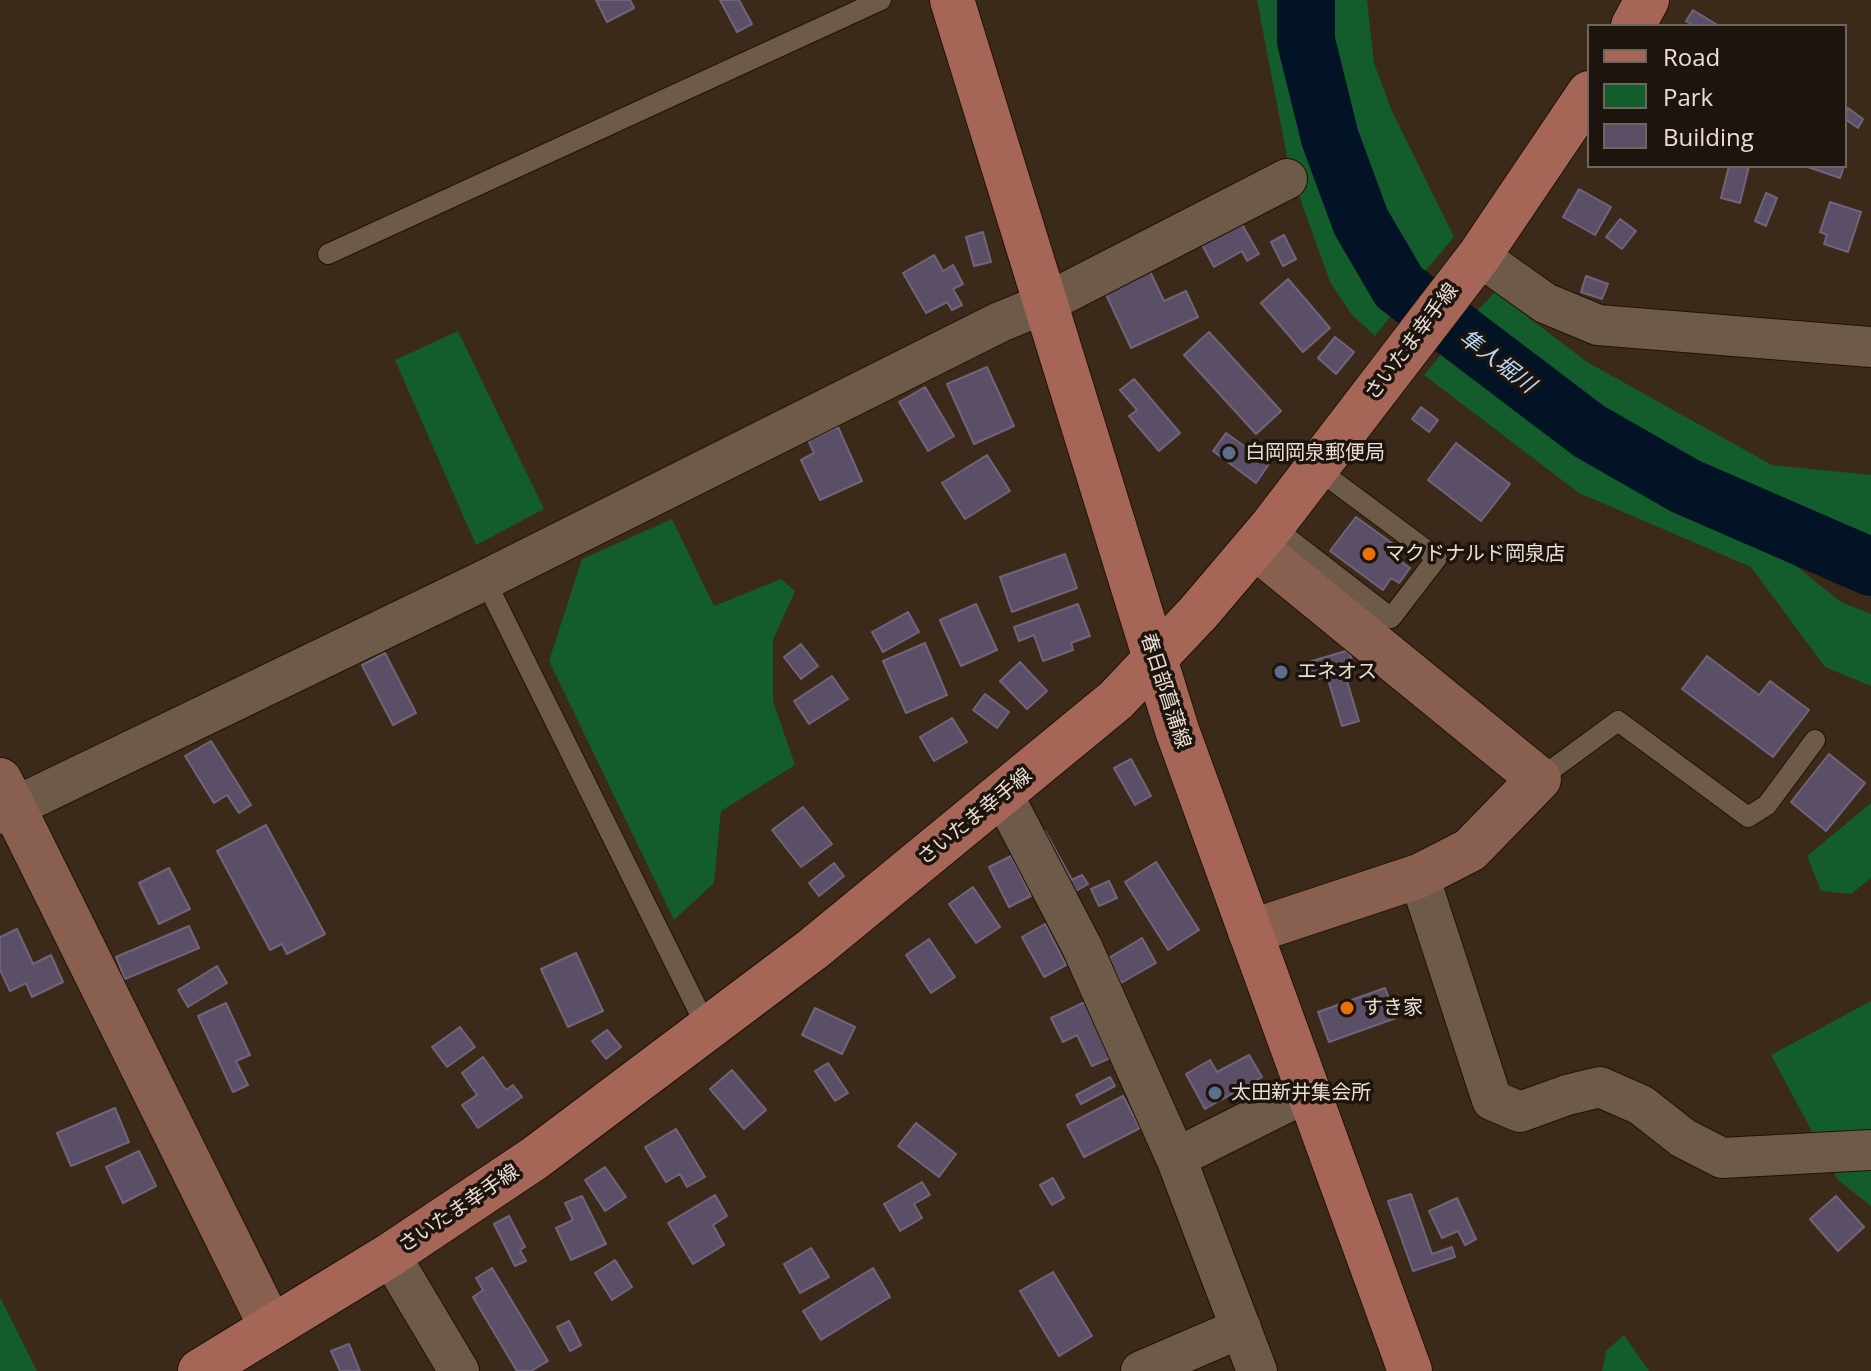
<!DOCTYPE html>
<meta charset="utf-8">
<style>
body{margin:0}
#map{position:relative;width:1871px;height:1371px;overflow:hidden;background:#3b2a19;font-family:"Open Sans",sans-serif}
canvas{display:block}
.legend{position:absolute;left:1587px;top:24px;width:260px;height:144px;box-sizing:border-box;background:#1c140d;border:2px solid #6e655d;margin:0;padding:10px 14px;list-style:none;font-size:24px;color:#eaded4}
.legend li{display:flex;align-items:center;gap:16px;height:40px}
.legend b{width:40px;border:2px solid #6e655d}
</style>
<div id="map">
<canvas width="1871" height="1371"></canvas>
<ul class="legend">
<li><b style="height:10px;background:#a56658"></b>Road</li>
<li><b style="height:22px;background:#135c2c"></b>Park</li>
<li><b style="height:22px;background:#5a4f66"></b>Building</li>
</ul>
</div>
<script>
const ctx = document.querySelector('canvas').getContext('2d');
ctx.lineJoin = 'round';
function fill(path, color) { ctx.fillStyle = color; ctx.fill(path, 'evenodd'); }
const toPath = rows => new Path2D(rows.map(r => 'M' + r).join(''));
function strokePath(path, color, width, dash) { ctx.strokeStyle = color; ctx.lineWidth = width; ctx.lineCap = dash ? 'butt' : 'round'; ctx.setLineDash(dash || []); ctx.stroke(path); }
function write(font, color, halo, rows, align = 'center') {
  ctx.font = font + ' "Open Sans","Noto Sans JP",sans-serif'; ctx.lineWidth = 7; ctx.setLineDash([]); ctx.textBaseline = 'middle'; ctx.strokeStyle = halo; ctx.fillStyle = color; for (const [text, x, y, turn = 0] of rows) {
    ctx.save(); ctx.translate(x, y); ctx.rotate((+turn || 0) * Math.PI / 180); ctx.textAlign = isNaN(turn) ? turn : align; if (halo) ctx.strokeText(text, 0, 0); ctx.fillText(text, 0, 0); ctx.restore();
  }
}
fill(toPath([
 [1257,0,1292,0,1292,24,1315,141,1360,259,1383,293,1397,308,1375,336,1352,315,1330,282,1289,167],
 [1322,0,1367,0,1374,63,1391,109,1454,237,1419,278,1398,257,1370,202,1323,38],
 [1495,292,1587,362,1772,465,1871,475,1871,541,1730,486,1621,424,1548,374,1473,315],
 [458,331,544,509,476,545,395,360],
 [1447,347,1560,441,1687,515,1767,543,1841,602,1871,614,1871,686,1825,667,1751,567,1579,493,1424,375],
 [672,519,714,606,781,579,795,591,773,640,773,701,795,765,721,811,714,883,674,920,549,661,582,559],
 [1871,803,1871,878,1851,894,1821,891,1807,856],
 [1871,1001,1871,1206,1838,1180,1771,1055],
 [0,1297,37,1371,0,1371],
 [1624,1335,1649,1371,1602,1371,1606,1351]
]), '#135c2c');
strokePath(toPath([
 [1306,0,1306,41,1330,138,1361,222,1399,287,1589,431,1685,486,1871,567]
]), '#011325', 58);
const building = toPath([
 [596,0,630,0,634,8,607,22,596,0],
 [720,0,739,0,752,24,737,32,720,0],
 [1693,10,1719,26,1694,26,1686,21,1693,10],
 [1848,108,1863,119,1858,128,1845,119,1848,108],
 [1729,166,1749,166,1740,203,1721,198,1729,166],
 [1805,166,1844,166,1840,178,1805,166],
 [1579,189,1611,207,1595,235,1563,217,1579,189],
 [1766,193,1777,198,1766,226,1755,221,1766,193],
 [1830,202,1861,212,1848,252,1824,244,1827,235,1820,232,1830,202],
 [1239,219,1259,254,1247,261,1242,251,1214,267,1200,241,1239,219],
 [1620,219,1636,231,1622,249,1606,237,1620,219],
 [983,232,991,262,974,266,966,237,983,232],
 [1284,235,1296,259,1283,266,1271,242,1284,235],
 [934,255,943,271,953,265,963,284,953,289,962,305,952,310,947,302,926,313,903,273,934,255],
 [1148,267,1164,301,1186,291,1198,317,1131,348,1103,288,1148,267],
 [1586,276,1608,284,1602,299,1581,292,1586,276],
 [1288,279,1330,328,1303,352,1261,303,1288,279],
 [1209,332,1281,411,1256,434,1184,355,1209,332],
 [1335,337,1354,352,1336,374,1318,358,1335,337],
 [987,367,1014,426,974,444,947,384,987,367],
 [1134,379,1180,433,1159,451,1129,416,1137,410,1120,390,1134,379],
 [925,387,954,436,928,451,899,402,925,387],
 [1421,407,1438,420,1429,432,1412,419,1421,407],
 [838,427,862,481,820,500,801,460,814,453,808,440,838,427],
 [1226,433,1269,464,1256,483,1213,451,1226,433],
 [1456,443,1510,484,1481,521,1428,480,1456,443],
 [987,455,1010,491,965,519,942,483,987,455],
 [1356,517,1396,546,1391,554,1410,568,1399,583,1391,578,1383,590,1330,551,1356,517],
 [1065,554,1077,588,1012,612,1000,577,1065,554],
 [976,604,997,650,961,666,940,620,976,604],
 [1078,604,1090,636,1071,643,1073,650,1043,661,1034,635,1019,641,1014,627,1078,604],
 [908,612,919,632,883,652,872,632,908,612],
 [925,643,947,695,906,713,883,661,925,643],
 [801,644,818,666,801,679,784,657,801,644],
 [1349,650,1354,668,1344,671,1359,721,1342,726,1327,676,1314,680,1309,662,1349,650],
 [385,653,416,713,393,725,362,665,385,653],
 [1707,656,1759,695,1770,681,1809,710,1773,757,1682,689,1707,656],
 [1020,662,1047,691,1027,709,1000,681,1020,662],
 [832,676,848,699,809,724,794,701,832,676],
 [985,694,1009,712,997,728,973,710,985,694],
 [952,718,967,742,934,761,920,737,952,718],
 [211,741,251,805,239,813,227,795,214,803,185,756,211,741],
 [1829,754,1865,783,1826,831,1791,802,1829,754],
 [1131,759,1151,796,1135,805,1114,768,1131,759],
 [803,807,832,844,801,867,772,830,803,807],
 [266,825,325,934,287,954,282,944,270,950,217,851,266,825],
 [1045,831,1072,880,1082,875,1088,884,1069,895,1036,835,1045,831],
 [1011,856,1031,896,1009,907,989,867,1011,856],
 [1156,862,1199,930,1168,950,1125,882,1156,862],
 [834,863,844,876,819,896,809,883,834,863],
 [169,868,190,909,159,924,139,883,169,868],
 [1109,881,1117,898,1099,906,1091,889,1109,881],
 [973,887,1000,927,976,943,949,904,973,887],
 [1045,924,1066,965,1044,977,1022,937,1045,924],
 [189,926,199,948,125,979,116,957,189,926],
 [17,929,33,964,51,955,63,982,32,997,26,983,10,991,0,970,0,937,17,929],
 [1142,938,1156,963,1121,983,1107,959,1142,938],
 [929,939,955,977,931,993,906,955,929,939],
 [576,953,603,1011,568,1027,541,969,576,953],
 [217,966,227,983,188,1007,178,990,217,966],
 [1385,988,1396,1018,1329,1042,1318,1012,1385,988],
 [1085,1002,1112,1057,1092,1066,1077,1035,1063,1042,1051,1018,1085,1002],
 [226,1003,250,1055,236,1061,248,1085,233,1092,198,1016,226,1003],
 [815,1008,855,1027,842,1054,802,1035,815,1008],
 [460,1027,475,1047,447,1067,432,1047,460,1027],
 [607,1030,621,1047,606,1059,592,1041,607,1030],
 [1249,1055,1262,1077,1205,1109,1186,1074,1210,1060,1217,1072,1249,1055],
 [483,1057,506,1090,513,1085,522,1097,478,1128,462,1105,477,1095,462,1073,483,1057],
 [828,1063,848,1093,835,1101,815,1071,828,1063],
 [732,1070,766,1110,744,1129,710,1089,732,1070],
 [1110,1077,1115,1086,1081,1104,1076,1095,1110,1077],
 [1123,1096,1140,1128,1084,1157,1067,1125,1123,1096],
 [115,1108,129,1142,71,1166,57,1133,115,1108],
 [916,1123,956,1154,939,1177,898,1146,916,1123],
 [676,1129,705,1177,687,1187,680,1174,666,1182,645,1147,676,1129],
 [139,1151,156,1186,123,1203,106,1167,139,1151],
 [605,1167,626,1197,605,1211,585,1180,605,1167],
 [1053,1178,1064,1198,1052,1205,1040,1185,1053,1178],
 [922,1182,930,1195,914,1204,922,1218,900,1231,884,1204,922,1182],
 [1411,1194,1432,1254,1452,1247,1455,1257,1413,1271,1388,1201,1411,1194],
 [715,1195,727,1216,713,1225,724,1245,693,1264,668,1223,715,1195],
 [582,1196,606,1244,571,1260,556,1228,573,1220,565,1203,582,1196],
 [1836,1196,1864,1227,1838,1251,1810,1219,1836,1196],
 [1457,1198,1476,1239,1465,1245,1458,1231,1442,1238,1429,1211,1457,1198],
 [509,1216,525,1247,520,1250,526,1261,515,1266,494,1224,509,1216],
 [811,1248,829,1277,800,1293,784,1264,811,1248],
 [615,1260,632,1287,612,1300,595,1273,615,1260],
 [492,1268,548,1361,531,1371,517,1371,473,1297,483,1290,476,1278,492,1268],
 [873,1268,890,1297,821,1340,803,1311,873,1268],
 [1053,1272,1092,1336,1059,1356,1020,1291,1053,1272],
 [569,1321,581,1345,570,1351,557,1327,569,1321],
 [349,1344,360,1371,340,1371,331,1351,349,1344]
]);
fill(building, '#5a4f66');
strokePath(building, '#70647b', 2);
const lane = toPath([
 [328,254,881,0],
 [1272,526,1391,618,1437,558,1316,468],
 [485,580,707,1028],
 [1539,779,1618,721,1748,817,1767,805,1815,740]
]);
const street = toPath([
 [1479,256,1545,303,1598,325,1871,347],
 [1003,795,1082,947,1176,1158,1257,1371],
 [0,814,485,580,1000,322,1044,304,1287,179],
 [1419,876,1492,1100,1520,1112,1567,1095,1600,1087,1641,1105,1683,1138,1722,1158,1871,1150],
 [1176,1158,1307,1092],
 [390,1255,459,1371],
 [1141,1371,1241,1328]
]);
const secondary = toPath([
 [0,780,271,1327],
 [1250,932,1419,876,1470,850,1539,779,1255,547]
]);
const primary = toPath([
 [952,0,1177,730,1410,1371],
 [1633,26,1647,0],
 [200,1371,390,1255,535,1158,813,949,1116,700,1199,612,1272,526,1479,256,1589,93]
]);
strokePath(lane, '#221203', 22);
strokePath(street, '#221203', 42);
strokePath(secondary, '#221203', 46);
strokePath(primary, '#221203', 46);
strokePath(lane, '#6e5a48', 20);
strokePath(street, '#6e5a48', 40);
strokePath(secondary, '#896050', 44);
strokePath(primary, '#a56658', 44);
for (const [x, y, r, color] of [
 [1229,453,8,"#5c6f8a"],
 [1369,554,8,"#e8710a"],
 [1281,672,8,"#5c6f8a"],
 [1347,1008,8,"#e8710a"],
 [1215,1093,8,"#5c6f8a"]
]) { const dot = new Path2D(); dot.arc(x, y, r, 0, 2 * Math.PI); ctx.fillStyle = color; ctx.fill(dot); strokePath(dot, '#1c140d', 3); }
write('20px', '#eaded4', '#1c140d', [
 ["さいたま幸手線",1412,342,-53],
 ["春日部菖蒲線",1165,691,72],
 ["さいたま幸手線",975,817,-39],
 ["さいたま幸手線",459,1209,-34]
]);
write('20px', '#eaded4', '#1c140d', [
 ["白岡岡泉郵便局",1245,453],
 ["マクドナルド岡泉店",1385,554],
 ["エネオス",1297,672],
 ["すき家",1363,1008],
 ["太田新井集会所",1231,1093]
], 'left');
write('italic 22px', '#b7d9f9', '#1c140d', [
 ["隼人堀川",1497,362,37]
]);
</script>
